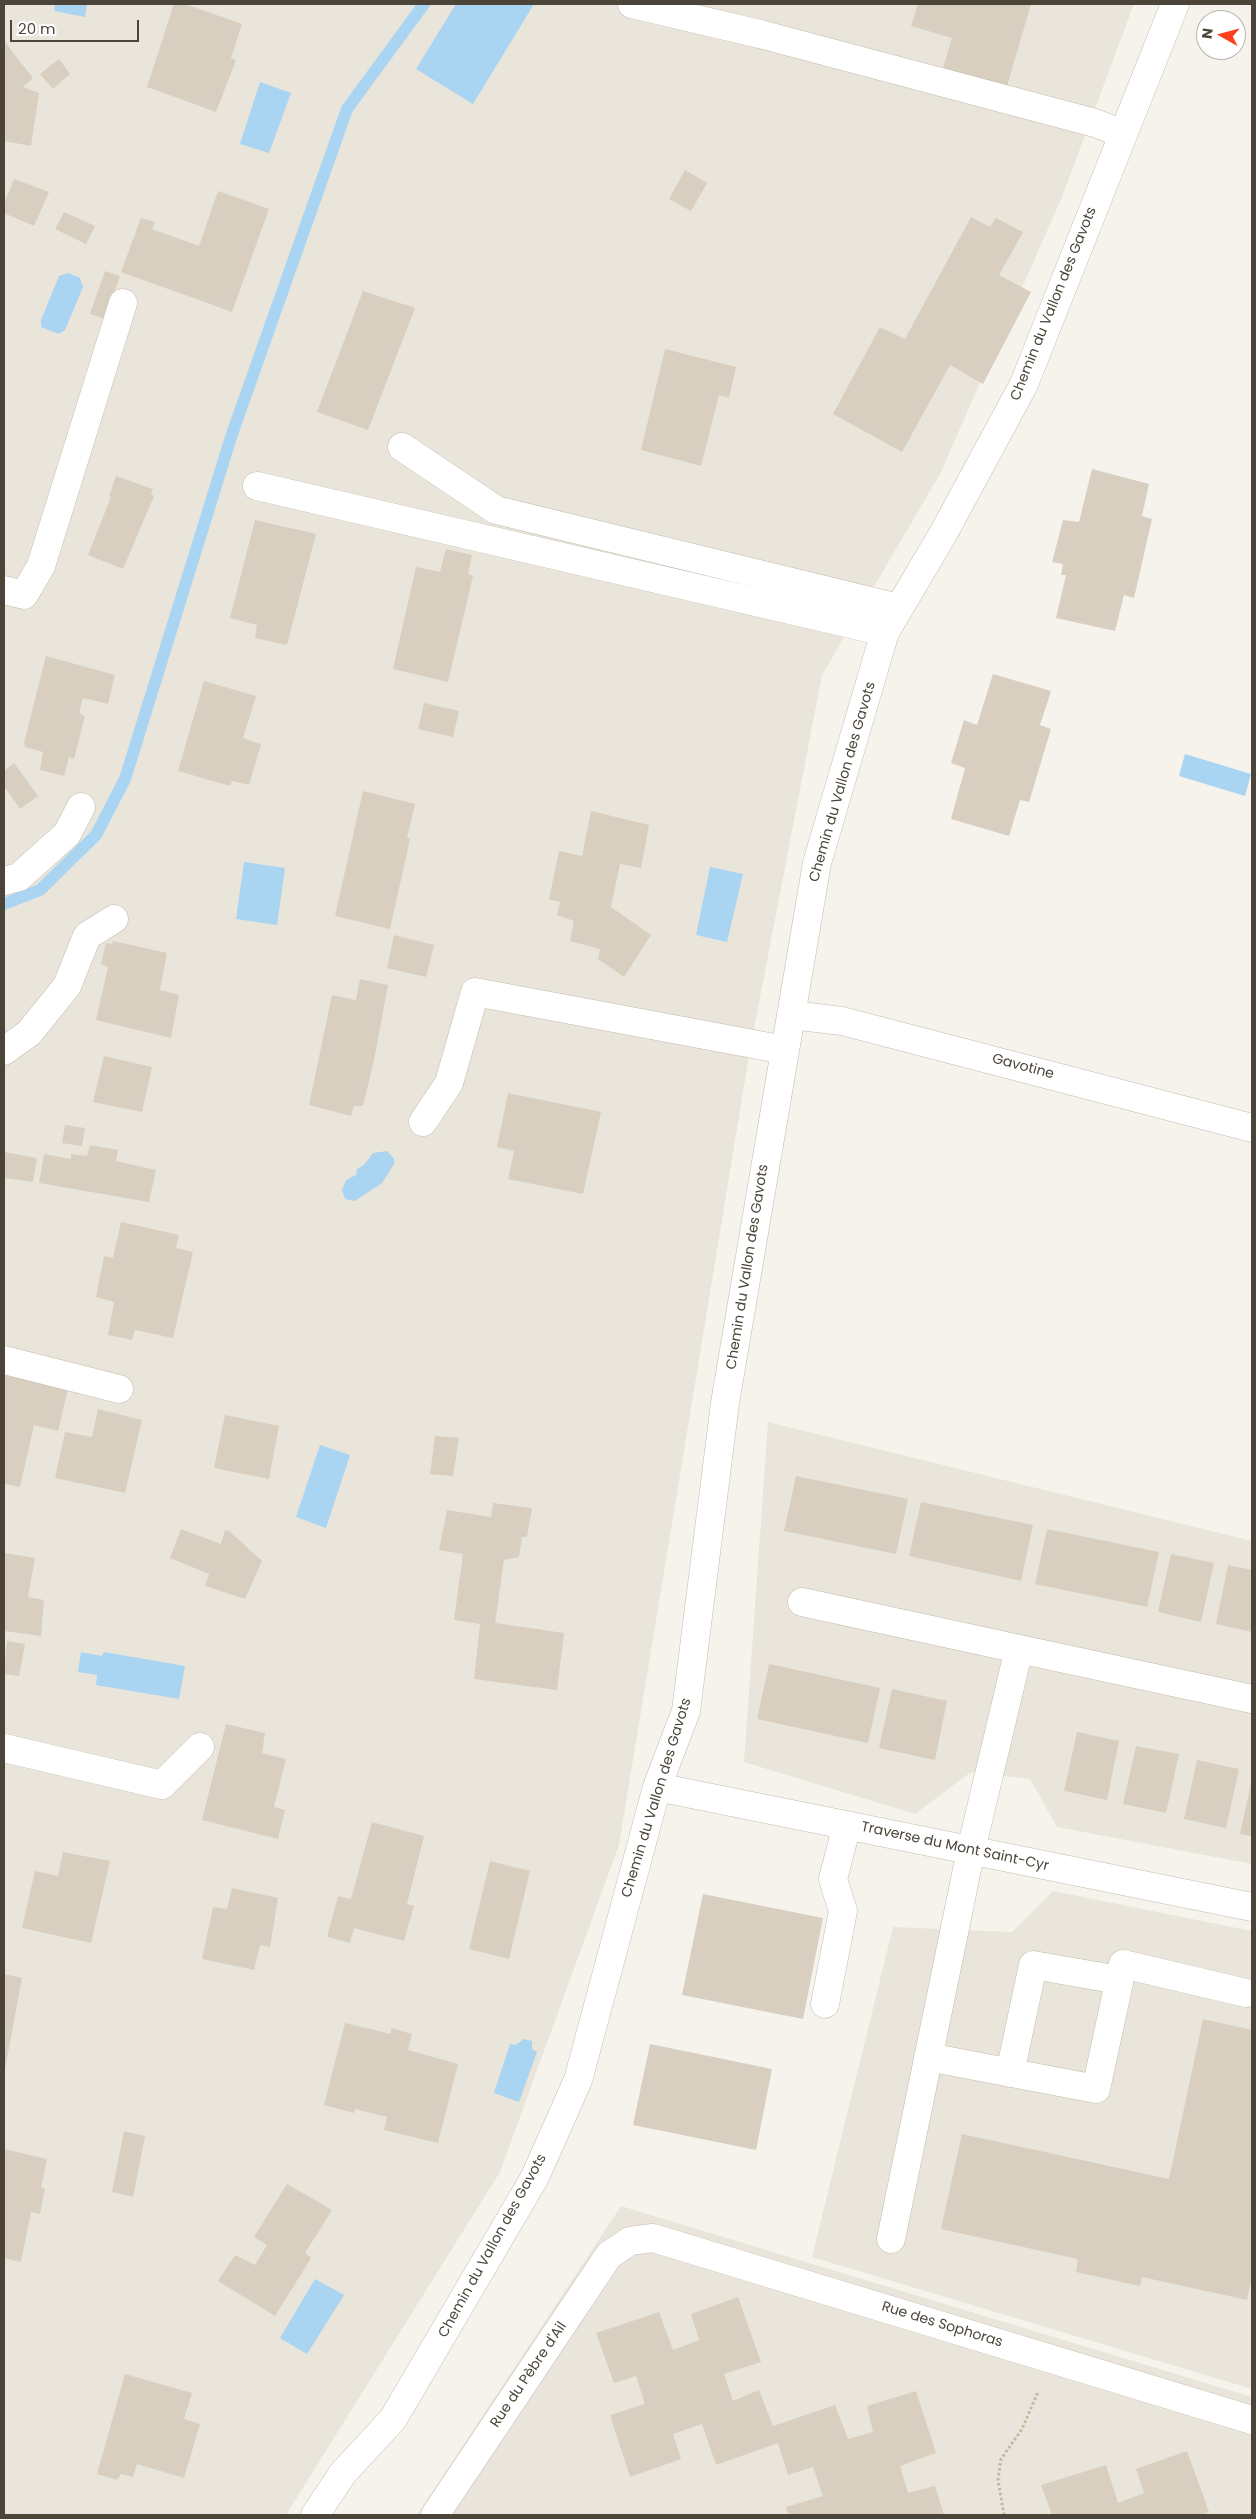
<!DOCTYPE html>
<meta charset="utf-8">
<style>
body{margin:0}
#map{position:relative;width:1256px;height:2519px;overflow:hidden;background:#f6f3ec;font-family:Poppins,sans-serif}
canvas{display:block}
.frame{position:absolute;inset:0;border:5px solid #4b4439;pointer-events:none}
.north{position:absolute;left:1196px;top:10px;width:50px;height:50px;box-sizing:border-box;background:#fff;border:1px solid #b7b4b0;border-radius:50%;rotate:277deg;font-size:14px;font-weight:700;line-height:20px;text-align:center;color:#4b4439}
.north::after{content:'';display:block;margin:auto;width:18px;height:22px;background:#fc3f1d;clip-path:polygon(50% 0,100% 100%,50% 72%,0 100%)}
.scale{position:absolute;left:10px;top:20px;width:129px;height:22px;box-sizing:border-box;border:2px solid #4b4439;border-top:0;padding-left:6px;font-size:15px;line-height:18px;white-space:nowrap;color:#4b4439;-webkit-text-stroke:4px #fff;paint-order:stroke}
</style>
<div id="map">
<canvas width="1256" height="2519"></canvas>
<div class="frame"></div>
<div class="north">N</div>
<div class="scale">20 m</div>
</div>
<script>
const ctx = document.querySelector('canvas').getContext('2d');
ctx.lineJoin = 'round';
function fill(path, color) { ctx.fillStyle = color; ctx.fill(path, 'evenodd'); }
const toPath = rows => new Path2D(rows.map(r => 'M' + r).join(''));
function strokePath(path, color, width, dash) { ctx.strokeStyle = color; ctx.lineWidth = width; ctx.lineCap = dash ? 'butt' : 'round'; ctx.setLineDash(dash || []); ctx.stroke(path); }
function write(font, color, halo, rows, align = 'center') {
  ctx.font = font + ' Poppins,sans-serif'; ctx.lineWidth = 5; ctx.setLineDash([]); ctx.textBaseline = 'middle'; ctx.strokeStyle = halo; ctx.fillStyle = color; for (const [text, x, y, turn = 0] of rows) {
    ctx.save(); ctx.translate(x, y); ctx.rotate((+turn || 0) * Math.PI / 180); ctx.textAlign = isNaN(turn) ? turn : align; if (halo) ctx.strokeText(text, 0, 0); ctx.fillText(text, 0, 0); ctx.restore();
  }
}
fill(toPath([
 [4,4,1134,4,1062,197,940,474,822,675,751,1044,619,1845,500,2172,286,2515,4,2515],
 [768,1422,1252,1541,1252,1864,1057,1827,1030,1779,971,1772,915,1814,744,1762],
 [1053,1891,1252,1931,1252,2389,812,2257,893,1927,1012,1932],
 [621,2206,1252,2397,1252,2515,417,2515]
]), '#eae5da');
fill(toPath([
 [55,4,87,4,85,17,54,11],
 [456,4,534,4,473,104,416,69],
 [260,82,291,93,269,153,240,144],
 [68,273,80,278,83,287,65,330,59,334,41,327,41,320,59,276],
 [1185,754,1251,774,1245,796,1179,776],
 [244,862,285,868,277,925,236,919],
 [710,867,743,874,727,942,696,935],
 [387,1151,394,1159,394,1164,382,1183,355,1201,345,1199,342,1190,346,1180,356,1175,357,1169,364,1165,373,1153],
 [320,1445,350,1455,326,1528,296,1517],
 [81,1652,102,1656,104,1652,185,1666,179,1699,96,1685,97,1675,78,1672],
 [524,2039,532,2041,532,2049,537,2052,519,2102,494,2093,510,2044,515,2045],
 [315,2279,344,2295,307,2354,280,2338]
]), '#a9d4f2');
strokePath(toPath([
 [4,904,40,890,96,835,125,779,232,434,347,109,424,4]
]), '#a9d4f2', 12);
fill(toPath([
 [174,4,185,4,242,24,231,58,236,60,216,112,147,87],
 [918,4,1031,4,1007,86,943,68,952,38,911,26],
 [4,41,33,78,23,87,39,93,31,146,4,141],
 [59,59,70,74,53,89,40,74],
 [685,170,707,183,691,211,669,199],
 [14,179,49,192,34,226,4,213,4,204],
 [218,191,269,209,232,312,121,272,141,218,155,222,152,229,199,246],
 [64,212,95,226,86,244,55,229],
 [971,217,990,227,996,218,1023,232,999,275,1031,292,983,384,950,365,902,452,833,414,880,327,905,339],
 [105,271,120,276,105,319,90,314],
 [363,291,415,308,368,430,317,412],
 [665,349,736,367,729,398,719,395,701,466,641,450],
 [1092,469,1149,484,1142,516,1152,519,1134,598,1124,595,1115,631,1056,618,1066,575,1061,575,1063,564,1052,562,1063,520,1079,522],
 [116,476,153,489,151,494,154,496,123,569,88,555,111,497,109,496],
 [255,520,316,534,287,645,255,638,257,625,230,618],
 [446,549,472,555,468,574,473,576,448,682,393,669,416,567,440,572],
 [46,656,115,675,108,704,83,698,79,713,85,716,74,759,69,757,64,776,40,770,43,752,25,747,24,743],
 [993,674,1051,691,1040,725,1051,729,1029,802,1020,800,1009,836,951,819,965,768,951,763,964,720,977,725],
 [204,681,256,696,243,738,261,744,249,785,232,781,230,786,178,771],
 [424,703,459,711,453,737,418,729],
 [14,763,38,796,20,809,4,786,4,771],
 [363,791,415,804,407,838,410,839,390,929,335,916],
 [591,811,649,825,641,868,620,864,611,907,651,935,624,977,598,959,600,949,570,941,574,921,557,915,560,902,549,899,559,851,582,856],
 [394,935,434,945,426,977,387,968],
 [113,941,167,953,160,990,179,995,171,1038,96,1020,108,967,101,964,106,943,112,944],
 [360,979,388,985,374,1060,363,1106,354,1106,351,1116,309,1105,332,995,356,1000],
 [104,1056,152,1067,142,1112,93,1102],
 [508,1093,601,1112,583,1194,508,1179,514,1151,497,1147],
 [65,1125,85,1128,82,1146,62,1143],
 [90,1145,118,1150,116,1161,156,1170,149,1202,39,1183,44,1154,71,1159,71,1154,87,1156],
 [4,1152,37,1158,33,1182,4,1178],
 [121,1222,179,1235,176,1248,193,1252,173,1338,135,1330,132,1340,108,1335,114,1302,96,1297,104,1256,113,1258],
 [4,1375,68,1389,58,1431,34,1425,20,1487,4,1484],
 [98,1409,142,1420,125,1493,55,1478,65,1432,92,1437],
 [225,1415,279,1426,269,1479,214,1468],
 [435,1436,459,1438,453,1476,430,1474],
 [796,1476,908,1499,896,1554,784,1531],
 [921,1502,1033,1525,1021,1581,909,1556],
 [493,1503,532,1508,527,1537,522,1537,519,1557,504,1560,495,1623,564,1633,557,1690,474,1679,480,1624,454,1620,463,1554,439,1550,447,1510,491,1517],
 [181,1529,221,1544,225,1530,229,1531,262,1561,245,1599,205,1586,209,1574,170,1558],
 [1047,1529,1159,1552,1147,1607,1035,1584],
 [4,1553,35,1558,28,1597,44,1600,41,1636,4,1631],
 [1171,1554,1214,1563,1201,1622,1158,1612],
 [1228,1565,1252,1570,1252,1632,1216,1624],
 [7,1641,25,1644,19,1676,4,1674],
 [769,1664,880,1688,868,1743,757,1719],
 [892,1689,947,1701,935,1760,879,1748],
 [226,1724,265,1733,262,1753,286,1759,274,1807,285,1810,278,1839,202,1820],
 [1077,1732,1119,1741,1107,1800,1064,1791],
 [1136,1746,1179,1754,1166,1813,1123,1804],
 [1197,1760,1239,1769,1226,1828,1184,1819],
 [1251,1783,1252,1783,1252,1836,1240,1834],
 [372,1822,424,1836,407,1904,414,1906,404,1941,354,1928,350,1943,327,1937,338,1896,351,1899],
 [63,1852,110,1861,91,1943,22,1928,35,1871,58,1876],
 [490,1861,530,1871,509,1959,469,1949],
 [232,1888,278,1898,270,1947,260,1945,254,1970,202,1959,213,1907,227,1909],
 [703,1894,823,1918,803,2019,682,1995],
 [4,1974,22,1978,5,2069,4,2069],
 [1203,2019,1252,2030,1252,2276,1247,2300,1142,2277,1140,2286,1076,2272,1078,2259,941,2229,962,2134,1169,2179],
 [345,2023,391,2034,391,2028,412,2034,408,2050,458,2064,438,2143,384,2130,387,2117,355,2109,354,2113,324,2105],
 [650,2044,772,2069,756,2150,633,2125],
 [124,2131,145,2136,133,2197,112,2192],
 [4,2149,47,2159,41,2188,45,2188,40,2214,31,2212,21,2262,4,2258],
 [287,2184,332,2210,305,2253,311,2258,275,2316,218,2281,235,2255,255,2265,267,2245,254,2237],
 [738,2297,761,2362,724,2374,733,2401,759,2390,773,2426,835,2405,848,2439,873,2432,867,2406,916,2391,936,2453,900,2466,908,2493,935,2486,944,2515,789,2515,786,2507,823,2496,813,2467,788,2475,778,2443,716,2465,702,2424,673,2434,681,2459,630,2477,610,2415,645,2404,636,2376,614,2383,596,2333,659,2312,673,2350,699,2340,691,2314],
 [125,2374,192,2393,184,2419,200,2424,184,2478,137,2464,133,2477,121,2474,117,2480,97,2474],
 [1187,2451,1209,2512,1202,2515,1052,2515,1041,2485,1106,2465,1118,2503,1144,2493,1136,2469]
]), '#d8cfc1');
const minor = toPath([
 [632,4,760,34,1095,123,1123,134],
 [402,447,496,510,899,608],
 [257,486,885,632],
 [4,590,24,595,41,566,123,303],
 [4,881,19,877,67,834,81,807],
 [792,1015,842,1021,1252,1128],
 [4,1051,29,1033,67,986,87,936,114,919],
 [423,1122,449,1083,475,992,785,1050],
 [4,1360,119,1389],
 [802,1602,1019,1649],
 [4,1748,162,1785,200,1747],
 [657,1787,1252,1907],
 [825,2004,843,1911,833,1879,847,1825],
 [928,2057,1096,2089,1123,1964,1246,1993],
 [1010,2073,1033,1965,1119,1980],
 [891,2239,971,1850,1019,1649,1252,1699],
 [315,2515,343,2473,393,2419,535,2177,578,2080,657,1787,686,1711,725,1403,817,863,885,632,943,534,1024,384,1175,4],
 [435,2515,609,2255,630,2241,653,2238,1252,2420]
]);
strokePath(minor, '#c2bbae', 29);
strokePath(toPath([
 [1004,2515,998,2480,1001,2459,1022,2429,1038,2392]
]), '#c4b79f', 3, [2.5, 2.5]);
strokePath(minor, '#fff', 28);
write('14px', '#4b4439', '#fff', [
 ["Chemin du Vallon des Gavots",1054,304,-68],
 ["Chemin du Vallon des Gavots",843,782,-74],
 ["Gavotine",1023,1067,15],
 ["Chemin du Vallon des Gavots",748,1267,-81],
 ["Chemin du Vallon des Gavots",657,1798,-73],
 ["Traverse du Mont Saint-Cyr",955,1847,12],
 ["Chemin du Vallon des Gavots",493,2246,-61],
 ["Rue des Sophoras",942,2325,17],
 ["Rue du Pèbre d'Ail",529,2375,-56]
]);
</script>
